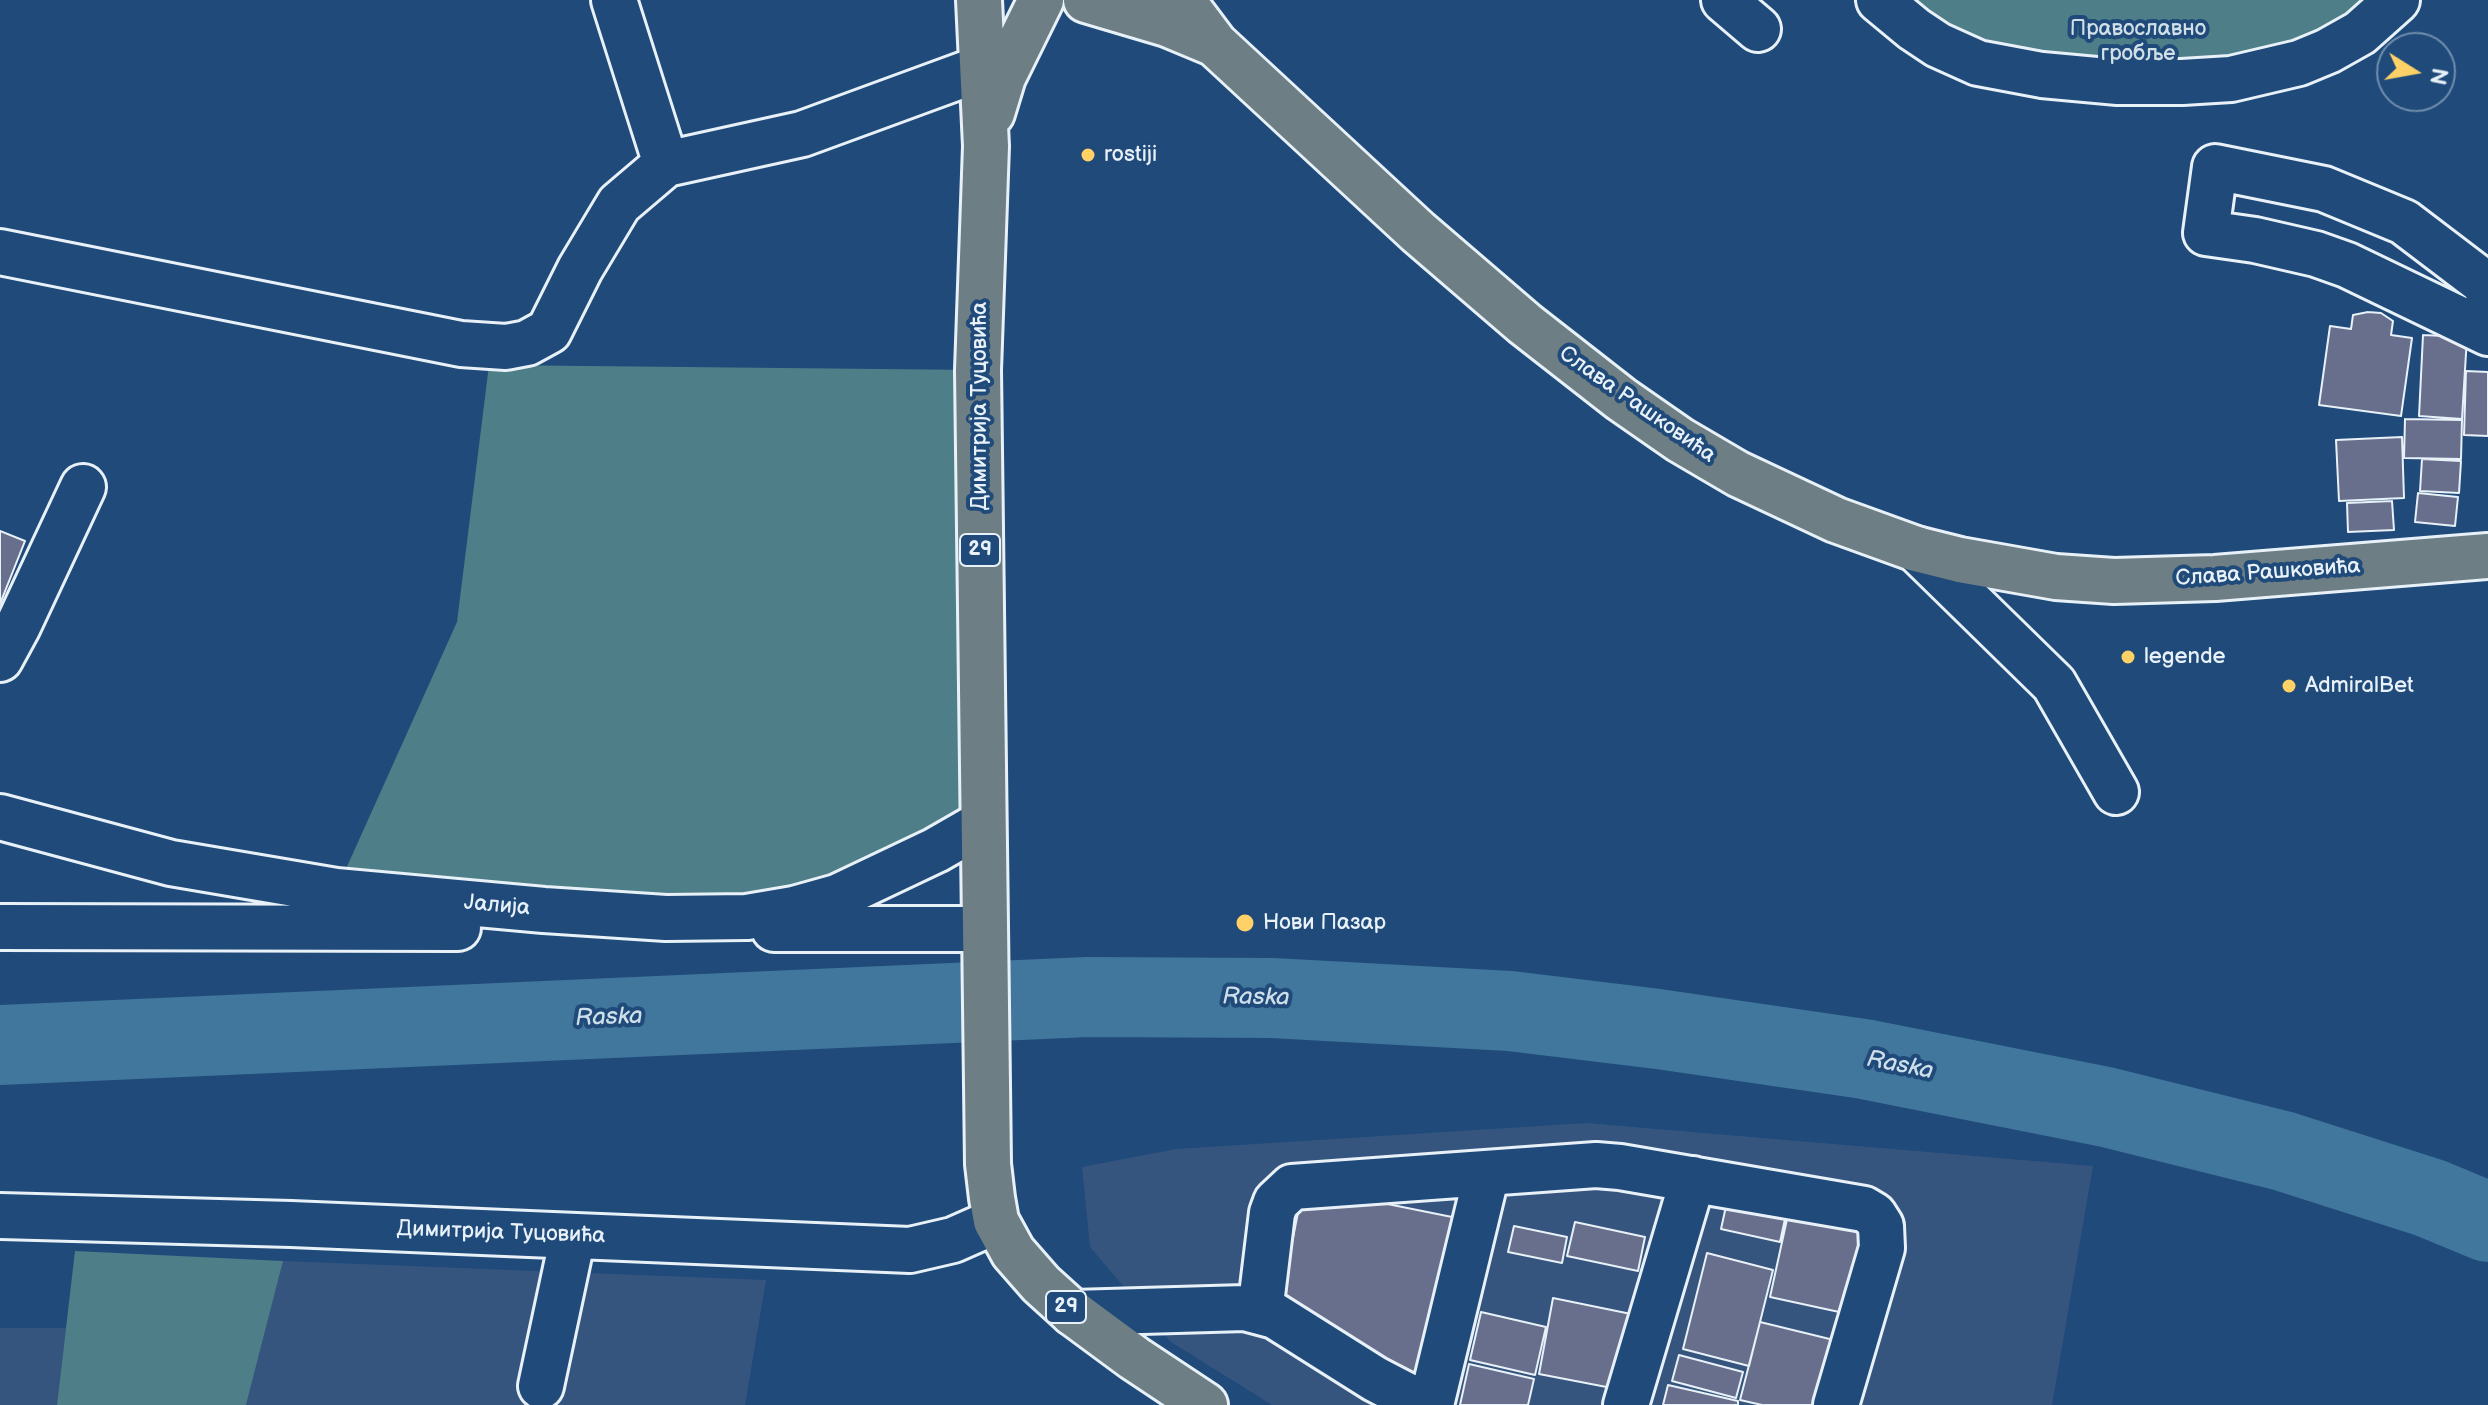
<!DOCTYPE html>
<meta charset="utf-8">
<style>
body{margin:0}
#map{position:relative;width:2488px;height:1405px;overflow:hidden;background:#1f4a7a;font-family:"Balsamiq Sans",sans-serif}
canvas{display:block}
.north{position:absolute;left:2376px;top:32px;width:80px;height:80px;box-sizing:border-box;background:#1f4a7a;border:2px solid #6f8dac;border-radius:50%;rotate:101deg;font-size:22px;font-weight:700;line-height:32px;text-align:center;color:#e8f1f8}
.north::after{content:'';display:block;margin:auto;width:28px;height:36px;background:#ffd166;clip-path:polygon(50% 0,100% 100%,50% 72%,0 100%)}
</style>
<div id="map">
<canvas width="2488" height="1405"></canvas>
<div class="north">N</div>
</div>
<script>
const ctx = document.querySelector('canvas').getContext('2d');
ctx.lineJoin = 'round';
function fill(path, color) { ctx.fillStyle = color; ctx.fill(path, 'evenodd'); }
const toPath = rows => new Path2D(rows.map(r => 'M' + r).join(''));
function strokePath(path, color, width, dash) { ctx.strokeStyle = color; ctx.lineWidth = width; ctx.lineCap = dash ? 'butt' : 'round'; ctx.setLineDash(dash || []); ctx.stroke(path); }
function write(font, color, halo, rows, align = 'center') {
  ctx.font = font + ' "Balsamiq Sans",sans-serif'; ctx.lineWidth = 8; ctx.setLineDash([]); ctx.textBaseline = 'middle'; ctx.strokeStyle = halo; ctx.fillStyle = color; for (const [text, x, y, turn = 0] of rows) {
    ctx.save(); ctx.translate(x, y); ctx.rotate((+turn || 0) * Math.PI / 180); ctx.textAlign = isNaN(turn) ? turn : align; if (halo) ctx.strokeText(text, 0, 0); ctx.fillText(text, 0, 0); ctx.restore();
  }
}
fill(toPath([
 [1586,1123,2093,1166,2052,1405,1272,1405,1171,1342,1090,1247,1082,1167,1176,1149],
 [283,1261,766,1280,745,1405,246,1405],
 [0,1328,66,1328,57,1405,0,1405]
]), '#35557f');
fill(toPath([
 [1879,0,2397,0,2328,51,2042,75],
 [489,365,978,370,983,823,794,909,336,891,457,622],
 [75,1251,283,1261,246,1405,57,1405]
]), '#4e7e88');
strokePath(toPath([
 [0,1045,1088,997,1272,998,1510,1011,1658,1029,1864,1059,2106,1107,2283,1151,2430,1198,2488,1222]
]), '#41769d', 80);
const building = toPath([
 [2368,312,2381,313,2393,321,2391,335,2412,338,2401,416,2319,405,2330,326,2351,329,2353,315,2368,312],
 [2423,335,2467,337,2462,419,2419,416,2423,335],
 [2466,371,2488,372,2488,436,2464,435,2466,371],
 [2405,419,2462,420,2461,459,2404,458,2405,419],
 [2402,437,2404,498,2339,501,2336,440,2402,437],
 [2422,459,2461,461,2459,493,2420,491,2422,459],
 [2418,493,2458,497,2455,526,2415,522,2418,493],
 [2392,501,2394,530,2348,532,2347,503,2392,501],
 [0,531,25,541,0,604,0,531],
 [1303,1187,1462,1219,1428,1384,1280,1304,1303,1187],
 [1728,1197,1787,1210,1780,1242,1721,1229,1728,1197],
 [1789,1210,1873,1228,1853,1315,1770,1297,1789,1210],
 [1575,1222,1645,1237,1638,1271,1567,1256,1575,1222],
 [1514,1226,1567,1237,1562,1263,1508,1252,1514,1226],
 [1707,1253,1773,1270,1749,1366,1683,1349,1707,1253],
 [1553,1298,1631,1314,1617,1389,1539,1374,1553,1298],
 [1481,1312,1546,1327,1535,1375,1470,1360,1481,1312],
 [1760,1322,1842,1342,1827,1405,1762,1405,1740,1400,1760,1322],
 [1679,1355,1743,1372,1736,1398,1672,1381,1679,1355],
 [1469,1364,1534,1379,1528,1405,1460,1405,1469,1364],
 [1668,1385,1738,1401,1738,1405,1663,1405,1668,1385]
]);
fill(building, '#686f8c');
strokePath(building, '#e8f1f8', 2);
const minor = toPath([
 [614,0,666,164],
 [1724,0,1758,29],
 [1879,0,1914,29,1938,45,1978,63,2042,75,2118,82,2182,82,2231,79,2299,63,2328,51,2360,33,2397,0],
 [0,252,461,344,506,347,527,343,549,331,580,269,619,204,666,164,802,134,982,68],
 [2488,291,2483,282,2404,222,2324,189,2215,167,2206,233,2255,240,2316,254,2347,265,2488,333],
 [1916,549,2054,684,2116,792],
 [0,659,18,626,83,487],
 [0,817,171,863,336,891,544,910,666,918,747,917,794,909,837,897,936,850,983,823],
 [0,927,458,928],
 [774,929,984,929],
 [0,1216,291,1224,910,1250,953,1240,996,1221],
 [1260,1312,1272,1213,1276,1202,1292,1187,1596,1165,1620,1167,1864,1209,1874,1215,1881,1226,1882,1248,1836,1405],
 [1073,1313,1245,1308,1275,1316,1375,1379,1425,1405],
 [541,1386,573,1236],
 [1431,1405,1487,1173],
 [1626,1405,1693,1179]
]);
const major = toPath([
 [979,0,986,146,978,370,988,1164,992,1198,996,1221,1013,1252,1041,1284,1073,1313,1134,1358,1205,1405],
 [1086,0,1167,24,1215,44],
 [1182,0,1215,44,1418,232,1525,324,1621,399,1680,440,1738,474,1836,520,1916,549,1960,560,2056,577,2114,581,2215,578,2488,556],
 [992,113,1003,77,1041,0]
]);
strokePath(minor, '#e8f1f8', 50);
strokePath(major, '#e8f1f8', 50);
strokePath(minor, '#1f4a7a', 44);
strokePath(major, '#6d7e84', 44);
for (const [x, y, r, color] of [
 [1088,155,8,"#ffd166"],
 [2128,657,8,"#ffd166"],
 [2289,686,8,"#ffd166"],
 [1245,923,10,"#ffd166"]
]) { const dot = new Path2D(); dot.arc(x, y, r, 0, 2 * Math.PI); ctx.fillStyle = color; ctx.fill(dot); strokePath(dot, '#1f4a7a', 3); }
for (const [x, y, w] of [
 [980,550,40],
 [1066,1307,40]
]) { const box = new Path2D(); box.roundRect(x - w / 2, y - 16, w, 32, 6); ctx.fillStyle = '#1f4a7a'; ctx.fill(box); strokePath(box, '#e8f1f8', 2); }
write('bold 20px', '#e8f1f8', null, [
 ["29",980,550],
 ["29",1066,1307]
]);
write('22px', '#d1e0e7', '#1f4a7a', [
 ["Православно",2138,29],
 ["гробље",2138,54]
]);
write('22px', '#e8f1f8', '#1f4a7a', [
 ["rostiji",1104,155],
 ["legende",2144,657],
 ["AdmiralBet",2305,686],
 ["Нови Пазар",1263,923]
], 'left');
write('22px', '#e8f1f8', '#1f4a7a', [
 ["Слава Рашковића",1637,405,35],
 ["Димитрија Туцовића",980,406,-90],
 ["Слава Рашковића",2268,573,-4],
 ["Јалија",497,906,5],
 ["Димитрија Туцовића",501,1233,2]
]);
write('italic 24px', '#cfdfea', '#1f4a7a', [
 ["Raska",1256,998,1],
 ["Raska",609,1018,-2],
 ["Raska",1900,1066,11]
]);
</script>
